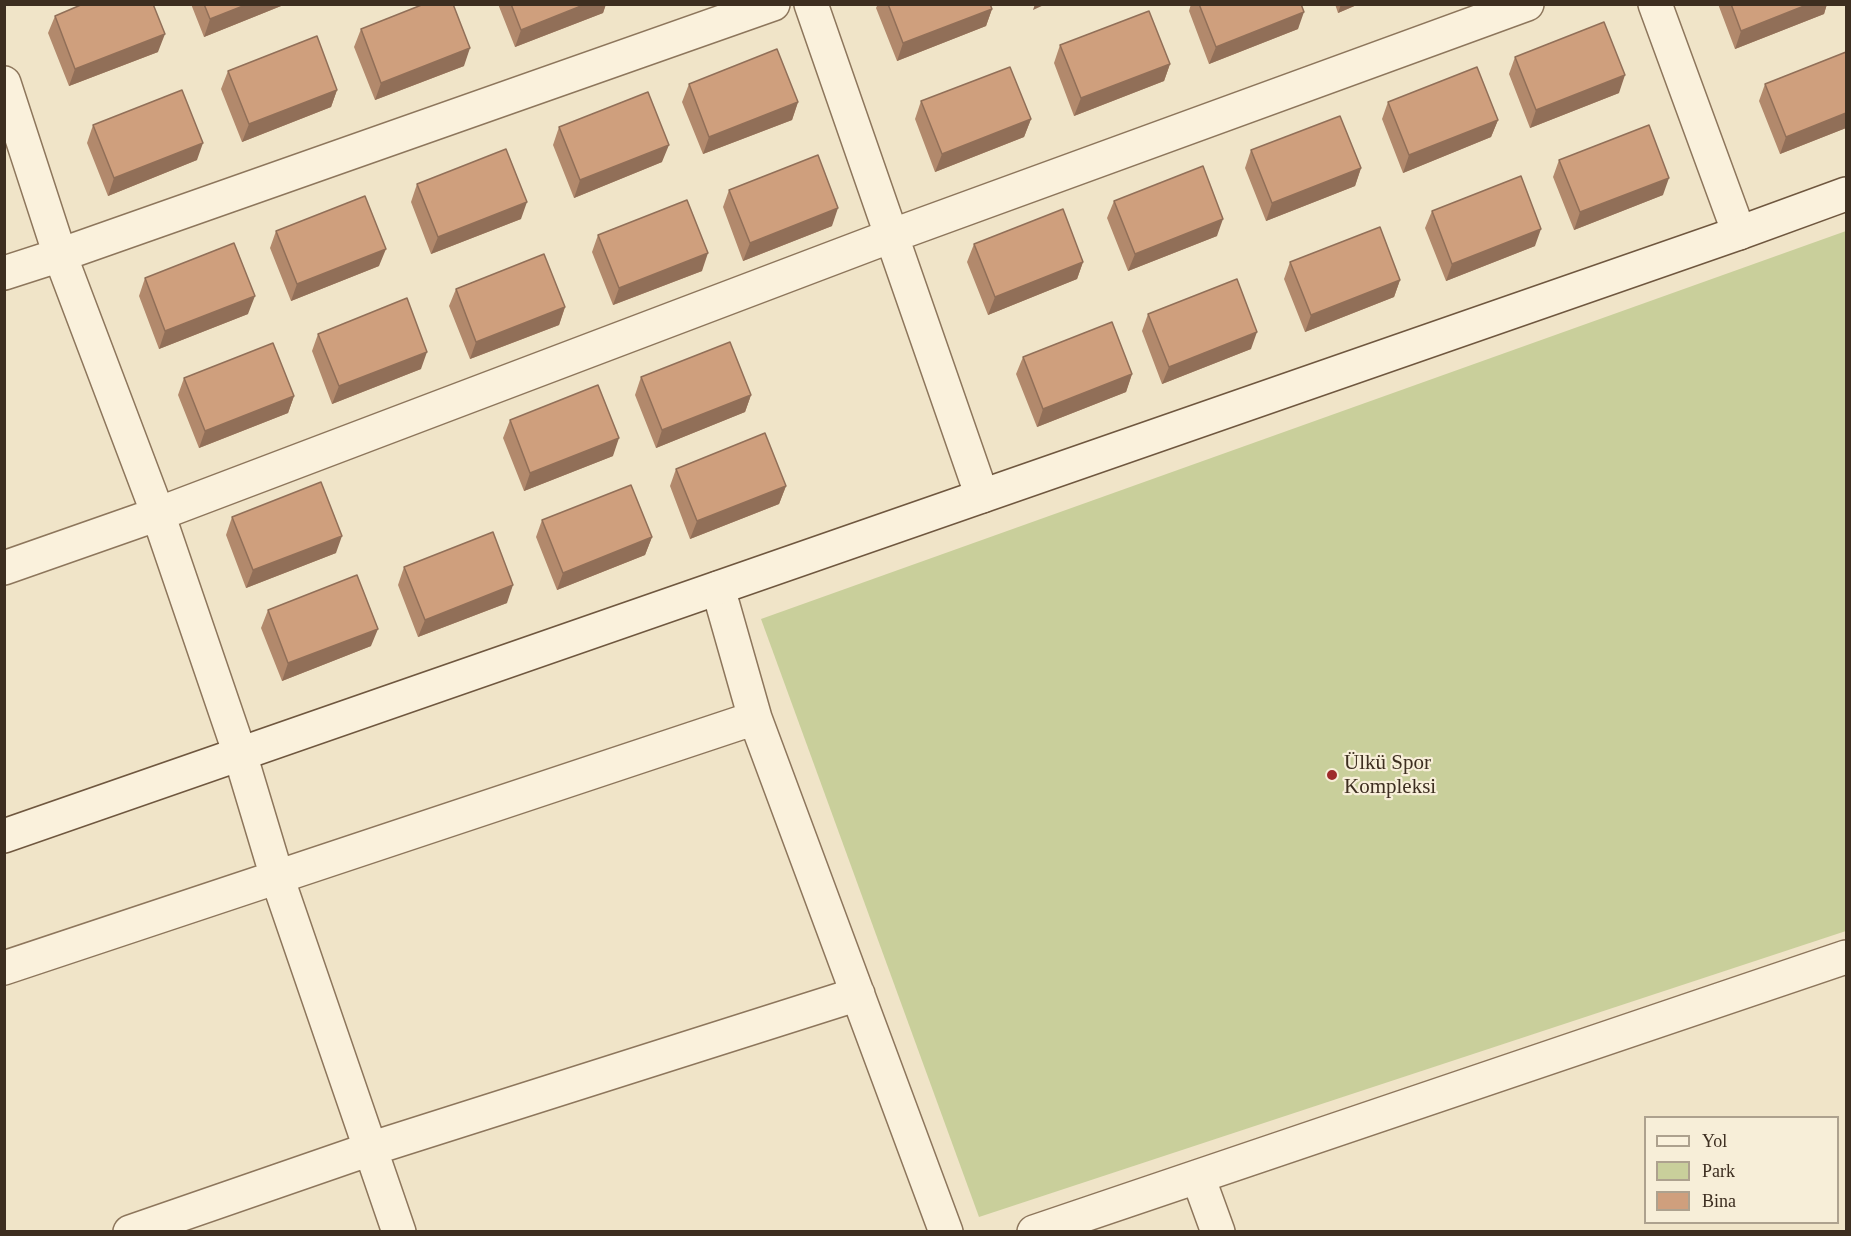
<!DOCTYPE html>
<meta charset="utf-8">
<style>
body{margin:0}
#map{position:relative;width:1851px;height:1236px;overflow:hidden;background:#f0e4c8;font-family:"Times New Roman",serif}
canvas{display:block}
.frame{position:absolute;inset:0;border:6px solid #3d2e20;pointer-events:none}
.legend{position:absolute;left:1644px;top:1116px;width:195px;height:108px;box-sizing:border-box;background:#f7eed8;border:2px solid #ada18e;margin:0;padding:8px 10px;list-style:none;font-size:18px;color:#3d2e20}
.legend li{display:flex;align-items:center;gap:12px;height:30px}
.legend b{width:30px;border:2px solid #ada18e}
</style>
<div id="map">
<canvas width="1851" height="1236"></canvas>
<div class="frame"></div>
<ul class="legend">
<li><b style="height:8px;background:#faf1dc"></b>Yol</li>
<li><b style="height:16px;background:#c9cf9b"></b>Park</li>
<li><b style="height:16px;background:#cf9f7d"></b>Bina</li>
</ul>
</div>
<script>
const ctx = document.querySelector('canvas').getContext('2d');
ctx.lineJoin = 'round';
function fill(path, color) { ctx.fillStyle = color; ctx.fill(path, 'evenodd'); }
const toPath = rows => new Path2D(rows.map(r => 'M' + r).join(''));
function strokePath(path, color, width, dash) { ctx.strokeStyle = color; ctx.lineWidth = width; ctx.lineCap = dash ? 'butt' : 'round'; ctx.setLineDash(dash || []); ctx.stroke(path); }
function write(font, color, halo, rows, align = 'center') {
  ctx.font = font + ' "Times New Roman",serif'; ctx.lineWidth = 4.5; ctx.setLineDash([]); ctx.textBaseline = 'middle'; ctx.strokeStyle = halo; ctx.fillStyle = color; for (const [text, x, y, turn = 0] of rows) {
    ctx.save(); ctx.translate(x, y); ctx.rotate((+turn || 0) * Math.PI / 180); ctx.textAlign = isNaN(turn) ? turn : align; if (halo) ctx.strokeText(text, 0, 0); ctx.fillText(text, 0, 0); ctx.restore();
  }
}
fill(toPath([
 [1846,231,1846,931,979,1217,761,619]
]), '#c9cf9b');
const street = toPath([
 [811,4,982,496],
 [1655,4,1739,233],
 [4,83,60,255,158,514,240,754,277,877,399,1232],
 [4,273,60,255,773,4],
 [4,568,158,514,891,236,1527,4],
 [718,588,755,718,946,1232],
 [4,968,755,718],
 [1198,1177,1218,1232],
 [130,1232,370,1149,858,994],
 [1034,1232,1846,957]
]);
const secondary = toPath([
 [4,836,1739,233,1846,194]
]);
strokePath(street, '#8d765c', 36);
strokePath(secondary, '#6f573f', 36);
strokePath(street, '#faf1dc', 33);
strokePath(secondary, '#faf1dc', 33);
fill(toPath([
 [191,4,286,4,204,37],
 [498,4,606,4,603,13,515,47],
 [878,4,990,4,992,9,986,26,897,61,876,8],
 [1191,4,1301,4,1298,29,1209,64,1189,11],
 [1335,4,1359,4,1338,13],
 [1718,4,1827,4,1824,14,1735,49],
 [55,16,158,52,69,86,48,33],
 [361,29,464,66,375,100,354,47],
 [1060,45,1170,64,1164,81,1074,116,1054,63],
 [1846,52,1846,128,1780,154,1759,101,1765,84],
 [1515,57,1619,93,1530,128,1509,74],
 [228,71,337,90,331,107,242,142,221,89],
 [689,84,798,102,792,120,703,154,682,102],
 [921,101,1031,119,1024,137,935,172,915,119],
 [1388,102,1498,120,1491,137,1403,173,1382,119],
 [93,125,197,160,108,196,87,143],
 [559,127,662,162,574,198,553,145],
 [1251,150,1361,168,1355,186,1266,221,1245,168],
 [1559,160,1663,195,1574,230,1553,177],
 [417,184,521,219,431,254,411,202],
 [729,190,832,226,743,261,723,207],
 [1114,201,1217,236,1128,271,1107,218],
 [1432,211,1535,246,1446,281,1425,228],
 [276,231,379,266,291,301,270,248],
 [598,235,702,271,613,305,592,252],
 [974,244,1083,262,1077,279,988,315,967,262],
 [1290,262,1400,280,1394,297,1305,332,1284,279],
 [145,278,248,314,159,349,139,296],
 [456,289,565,307,559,325,470,359,449,306],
 [1148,314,1251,349,1162,384,1142,331],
 [318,334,421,369,332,404,312,351],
 [1023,357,1132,374,1126,392,1037,427,1016,374],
 [641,377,751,395,745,412,656,448,635,395],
 [184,378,294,396,288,413,199,448,178,395],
 [510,420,613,456,524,491,503,438],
 [676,469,786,486,779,504,690,539,670,486],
 [232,517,336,553,246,588,226,535],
 [542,520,652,537,645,555,557,590,536,537],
 [404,567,507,603,418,637,398,585],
 [268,610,371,646,282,681,261,628]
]), '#b2896c');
fill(toPath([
 [248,4,286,4,204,37,210,19],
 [586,4,606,4,603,13,515,47,521,30],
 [1035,4,1046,4,1033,10],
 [1341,4,1359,4,1338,13],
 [1809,4,1827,4,1824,14,1735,49,1741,31],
 [992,9,986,26,897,61,903,43],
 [1304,12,1298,29,1209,64,1216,47],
 [165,34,158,52,69,86,75,69],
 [470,48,464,66,375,100,381,83],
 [1170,64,1164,81,1074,116,1081,98],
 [1625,75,1619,93,1530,128,1536,110],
 [337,90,331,107,242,142,249,124],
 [798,102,792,120,703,154,709,137],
 [1846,113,1846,128,1780,154,1786,137],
 [1031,119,1024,137,935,172,942,154],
 [1498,120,1491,137,1403,173,1409,155],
 [203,143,197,160,108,196,114,178],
 [669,145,662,162,574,198,580,180],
 [1361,168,1355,186,1266,221,1272,203],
 [1669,178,1663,195,1574,230,1580,212],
 [527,202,521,219,431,254,438,237],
 [838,208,832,226,743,261,750,243],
 [1223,219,1217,236,1128,271,1135,254],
 [1541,229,1535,246,1446,281,1452,264],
 [386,249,379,266,291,301,297,284],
 [708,253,702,271,613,305,619,288],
 [1083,262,1077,279,988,315,995,297],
 [1400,280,1394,297,1305,332,1311,315],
 [255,296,248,314,159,349,165,331],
 [565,307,559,325,470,359,476,342],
 [1257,332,1251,349,1162,384,1169,367],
 [427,352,421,369,332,404,339,386],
 [1132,374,1126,392,1037,427,1043,409],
 [751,395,745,412,656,448,662,430],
 [294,396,288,413,199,448,205,431],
 [619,438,613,456,524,491,530,473],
 [786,486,779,504,690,539,697,521],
 [342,536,336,553,246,588,253,570],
 [652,537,645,555,557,590,563,573],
 [513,585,507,603,418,637,425,620],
 [378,629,371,646,282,681,288,663]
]), '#916f58');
const building = toPath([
 [83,4,153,4,165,34,75,69,55,16,83,4],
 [204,4,248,4,210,19,204,4],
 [424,4,453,4,470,48,381,83,361,29,424,4],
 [511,4,586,4,521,30,511,4],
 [888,4,990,4,992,9,903,43,888,4],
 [1199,4,1301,4,1304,12,1216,47,1199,4],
 [1731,4,1809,4,1741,31,1731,4],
 [1149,11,1170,64,1081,98,1060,45,1149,11],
 [1604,22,1625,75,1536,110,1515,57,1604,22],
 [317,36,337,90,249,124,228,71,317,36],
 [777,49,798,102,709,137,689,84,777,49],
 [1846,52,1846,113,1786,137,1765,84,1846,52],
 [1010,67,1031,119,942,154,921,101,1010,67],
 [1477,67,1498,120,1409,155,1388,102,1477,67],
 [182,90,203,143,114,178,93,125,182,90],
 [648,92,669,145,580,180,559,127,648,92],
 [1340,116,1361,168,1272,203,1251,150,1340,116],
 [1649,125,1669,178,1580,212,1559,160,1649,125],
 [506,149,527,202,438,237,417,184,506,149],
 [818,155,838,208,750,243,729,190,818,155],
 [1203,166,1223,219,1135,254,1114,201,1203,166],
 [1521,176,1541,229,1452,264,1432,211,1521,176],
 [365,196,386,249,297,284,276,231,365,196],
 [687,200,708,253,619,288,598,235,687,200],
 [1063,209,1083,262,995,297,974,244,1063,209],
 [1380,227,1400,280,1311,315,1290,262,1380,227],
 [234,243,255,296,165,331,145,278,234,243],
 [544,254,565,307,476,342,456,289,544,254],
 [1237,279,1257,332,1169,367,1148,314,1237,279],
 [407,298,427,352,339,386,318,334,407,298],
 [1112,322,1132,374,1043,409,1023,357,1112,322],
 [730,342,751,395,662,430,641,377,730,342],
 [273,343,294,396,205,431,184,378,273,343],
 [598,385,619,438,530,473,510,420,598,385],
 [765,433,786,486,697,521,676,469,765,433],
 [321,482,342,536,253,570,232,517,321,482],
 [631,485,652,537,563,573,542,520,631,485],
 [493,532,513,585,425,620,404,567,493,532],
 [357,575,378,629,288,663,268,610,357,575]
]);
fill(building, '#cf9f7d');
strokePath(building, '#916f58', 1.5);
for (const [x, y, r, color] of [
 [1332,775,6,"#9e2a2b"]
]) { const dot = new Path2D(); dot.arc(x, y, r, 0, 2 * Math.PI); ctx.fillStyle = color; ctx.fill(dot); strokePath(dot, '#f7eed8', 2); }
write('21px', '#3d2e20', '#f7eed8', [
 ["Ülkü Spor",1344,763],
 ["Kompleksi",1344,787]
], 'left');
</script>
